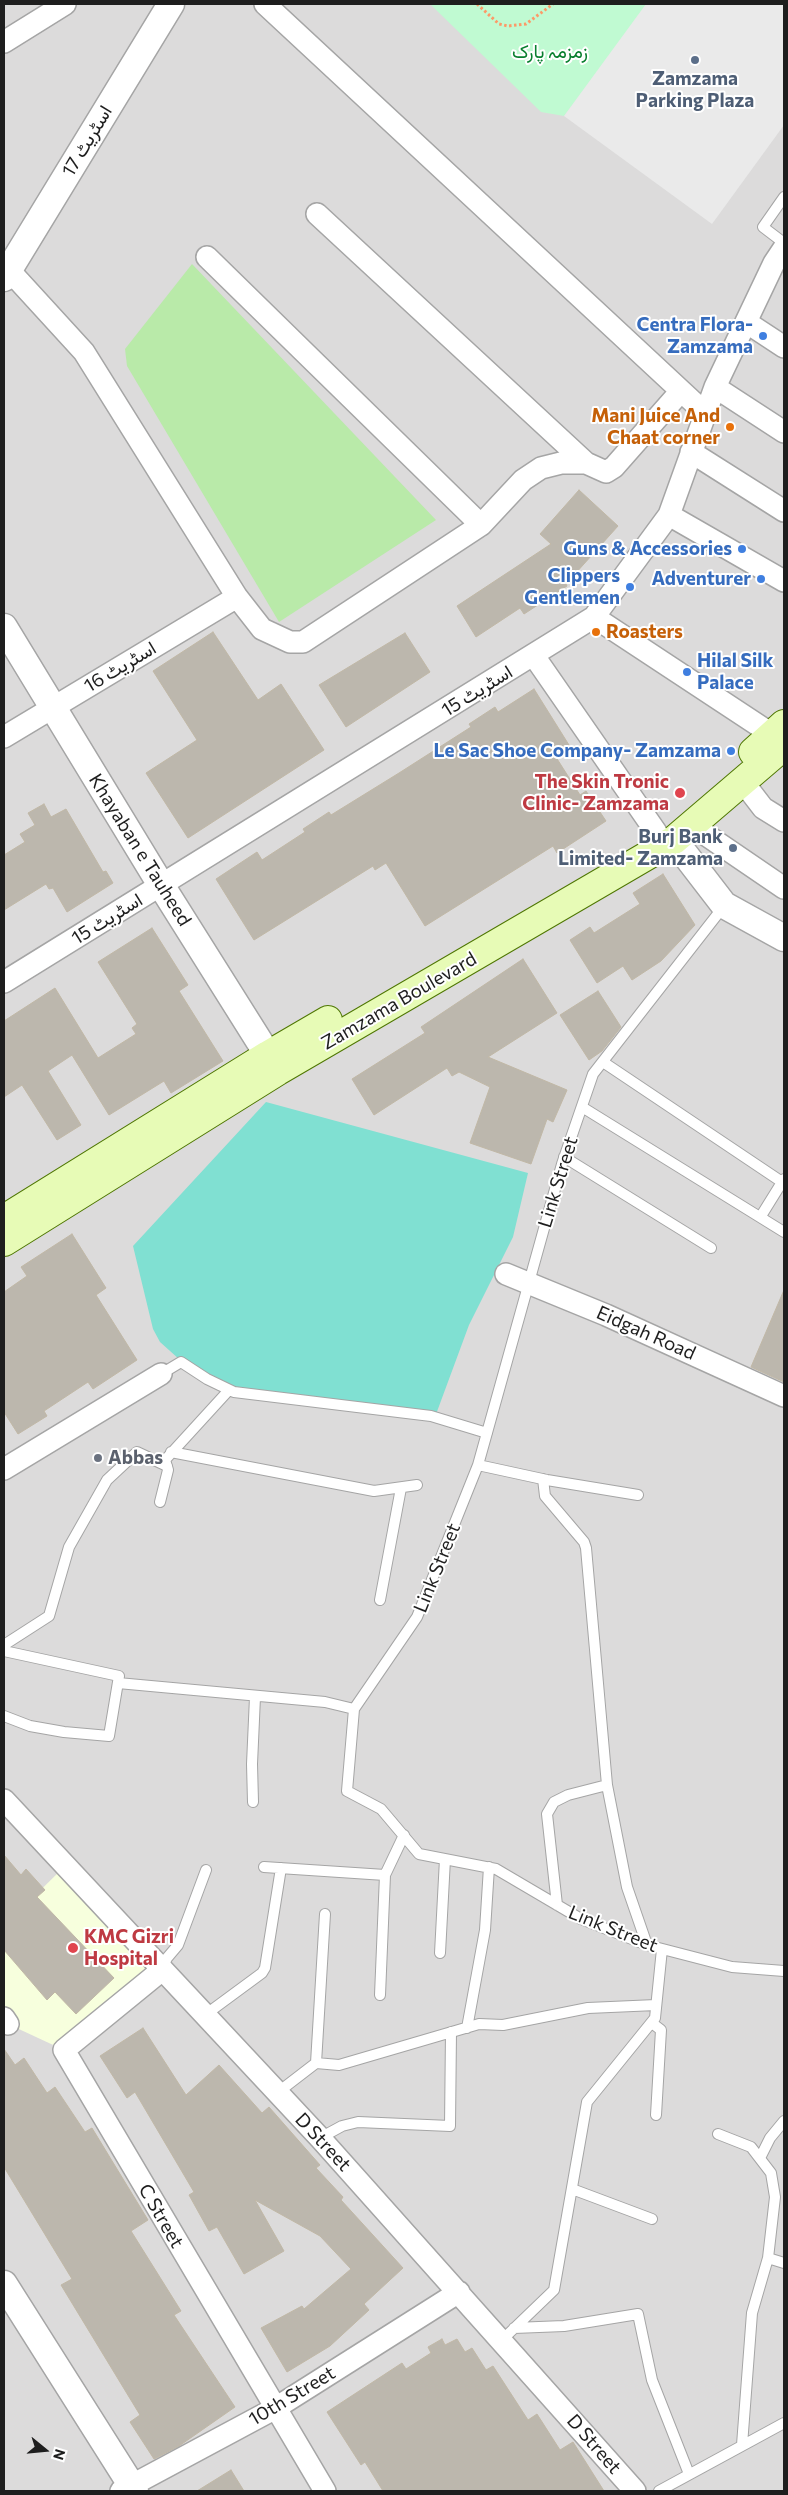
<!DOCTYPE html>
<meta charset="utf-8">
<style>
body{margin:0}
#map{position:relative;width:788px;height:2495px;overflow:hidden;background:#efeee4;font-family:Commissioner,sans-serif}
canvas{display:block}
.frame{position:absolute;inset:0;border:5px solid #1e1e1e;pointer-events:none}
.north{position:absolute;left:20px;top:2425px;width:50px;height:50px;-webkit-text-stroke:4px #fff;paint-order:stroke;rotate:107deg;font-size:14px;font-weight:700;line-height:20px;text-align:center;color:#1e1e1e}
.north::after{content:'';display:block;margin:auto;width:18px;height:22px;background:#1e1e1e;clip-path:polygon(50% 0,100% 100%,50% 72%,0 100%)}
</style>
<div id="map">
<canvas width="788" height="2495"></canvas>
<div class="frame"></div>
<div class="north">N</div>
</div>
<script>
const ctx = document.querySelector('canvas').getContext('2d');
ctx.lineJoin = 'round';
function fill(path, color) { ctx.fillStyle = color; ctx.fill(path, 'evenodd'); }
const toPath = rows => new Path2D(rows.map(r => 'M' + r).join(''));
function strokePath(path, color, width, dash) { ctx.strokeStyle = color; ctx.lineWidth = width; ctx.lineCap = dash ? 'butt' : 'round'; ctx.setLineDash(dash || []); ctx.stroke(path); }
function write(font, color, halo, rows, align = 'center') {
  ctx.font = font + ' Commissioner,Vazirmatn,sans-serif'; ctx.lineWidth = 4; ctx.setLineDash([]); ctx.textBaseline = 'middle'; ctx.strokeStyle = halo; ctx.fillStyle = color; for (const [text, x, y, turn = 0] of rows) {
    ctx.save(); ctx.translate(x, y); ctx.rotate((+turn || 0) * Math.PI / 180); ctx.textAlign = isNaN(turn) ? turn : align; if (halo) ctx.strokeText(text, 0, 0); ctx.fillText(text, 0, 0); ctx.restore();
  }
}
fill(toPath([
 [4,4,784,4,784,2491,4,2491]
]), '#dcdbdb');
fill(toPath([
 [65,1866,162,1970,64,2050,8,2024,4,2018,4,1926]
]), '#f7ffdd');
fill(toPath([
 [192,264,436,520,279,622,127,366,125,349]
]), '#b9eaa9');
fill(toPath([
 [430,4,651,4,564,116,541,112]
]), '#c0fad2');
fill(toPath([
 [266,1102,528,1173,513,1237,469,1325,435,1417,234,1392,189,1368,160,1342,153,1329,133,1246]
]), '#80e0d2');
fill(toPath([
 [646,4,784,4,784,125,712,224,564,116]
]), '#eaeaea');
const building = toPath([
 [579,490,618,526,566,584,567,586,524,614,520,608,476,637,457,606,551,544,540,534,579,490],
 [213,632,258,700,281,684,324,750,188,838,146,773,197,740,153,671,213,632],
 [405,633,430,672,346,727,319,685,405,633],
 [534,689,569,745,554,754,580,795,586,791,606,821,557,853,553,846,425,926,386,863,375,870,373,866,254,940,216,879,257,852,262,860,305,832,303,829,329,812,331,815,399,773,471,727,469,724,495,707,498,712,534,689],
 [44,804,51,817,66,809,103,872,106,871,113,883,67,912,53,888,49,889,46,884,4,910,4,855,25,842,20,834,35,825,28,813,44,804],
 [663,874,695,925,661,961,632,980,623,966,597,983,570,940,590,927,594,933,640,904,633,893,663,874],
 [152,928,188,985,179,991,223,1061,171,1093,164,1081,109,1115,72,1055,48,1071,81,1125,57,1140,22,1085,4,1097,4,1021,55,988,98,1058,136,1034,132,1028,137,1024,98,962,152,928],
 [523,959,557,1013,488,1057,567,1090,553,1122,547,1119,531,1164,470,1143,490,1087,459,1072,452,1076,447,1068,374,1115,352,1079,425,1033,421,1027,523,959],
 [598,991,621,1027,602,1051,589,1060,560,1015,598,991],
 [72,1234,106,1288,96,1295,137,1360,93,1389,88,1382,44,1411,47,1416,18,1434,4,1412,4,1292,27,1276,21,1267,72,1234],
 [784,1290,784,1382,751,1367,784,1290],
 [4,1855,21,1875,26,1869,45,1890,37,1897,114,1978,76,2014,55,1992,47,2000,4,1950,4,1855],
 [143,2028,186,2095,219,2065,262,2113,269,2107,320,2165,316,2168,343,2197,341,2200,403,2268,364,2304,369,2310,330,2346,287,2372,261,2328,302,2306,304,2309,351,2269,320,2236,255,2200,284,2251,244,2274,217,2227,209,2231,189,2195,194,2192,135,2092,127,2098,100,2056,143,2028],
 [4,2049,15,2065,24,2058,47,2093,55,2087,85,2132,92,2128,148,2220,131,2231,181,2311,174,2315,235,2407,179,2446,154,2459,130,2422,140,2415,61,2285,72,2279,4,2167,4,2049],
 [442,2339,445,2345,457,2339,465,2352,472,2348,486,2370,493,2366,528,2420,537,2414,560,2450,573,2442,604,2491,383,2491,365,2462,361,2465,327,2412,402,2363,406,2369,431,2353,428,2347,442,2339],
 [231,2470,244,2491,197,2491,231,2470]
]);
fill(building, '#bcb7ad');
strokePath(building, '#c1b8a6', 1);
const service = toPath([
 [784,197,763,227,784,243],
 [724,906,593,1074,562,1164,478,1465,417,1617,354,1709,347,1791,381,1809,419,1854,496,1869,581,1919,647,1945,732,1967,784,1971],
 [603,1062,782,1182],
 [582,1107,784,1232],
 [564,1157,711,1248],
 [761,1216,784,1179],
 [161,1374,181,1362,207,1379,234,1392,431,1416,487,1433],
 [171,1452,374,1491,417,1485],
 [478,1465,547,1480,638,1495],
 [543,1479,545,1496,584,1542,586,1548,607,1785,627,1887,647,1945],
 [160,1502,168,1470,165,1460,229,1390],
 [380,1600,401,1488],
 [4,1645,49,1616,69,1547,107,1480,137,1452,167,1466],
 [4,1651,119,1676,109,1736,64,1732,30,1726,4,1716],
 [118,1683,325,1702,354,1709],
 [253,1802,252,1764,255,1697],
 [264,1867,385,1875],
 [557,1905,547,1814,554,1802,568,1795,607,1785],
 [440,1953,445,1859],
 [162,1969,167,1958,178,1945,206,1870],
 [380,1995,385,1875,404,1835],
 [205,2015,262,1973,265,1968,281,1868],
 [652,2023,661,2030,656,2115],
 [467,2028,485,1930,489,1867],
 [316,2063,325,1914],
 [277,2093,316,2063,339,2065,479,2024,503,2025,588,2008,656,2005],
 [718,2134,751,2147,771,2173,775,2197,768,2258,752,2313,742,2445],
 [320,2138,342,2126,358,2122,450,2126,451,2032],
 [760,2158,770,2138,784,2121],
 [572,2189,652,2219],
 [768,2258,784,2263],
 [514,2328,564,2326,638,2314,652,2380,689,2474],
 [502,2340,554,2290,587,2102,655,2018,662,1949],
 [659,2491,784,2423]
]);
const minor = toPath([
 [265,4,705,413],
 [4,42,65,4],
 [317,214,586,463],
 [207,257,481,525],
 [9,270,84,352,237,597,262,629,290,642,303,642,481,525,523,480,541,468,561,463,586,463,606,472,614,467,681,391],
 [746,322,784,347],
 [715,387,784,432],
 [691,452,784,511],
 [669,515,784,581],
 [594,617,773,735],
 [534,656,656,832],
 [4,737,237,597],
 [743,782,763,808,784,821],
 [693,826,784,888],
 [4,982,594,617,669,515,715,387,774,263,784,248],
 [506,1274,606,1315,784,1396],
 [4,1469,161,1374],
 [4,1800,320,2138,635,2491],
 [162,1970,64,2050,325,2491],
 [4,2018,8,2024],
 [121,2491,274,2409,459,2292]
]);
const tertiary = toPath([
 [4,278,171,4],
 [4,627,161,885,278,1071],
 [674,840,724,905,784,938],
 [4,2284,135,2491]
]);
const secondary = toPath([
 [753,752,784,724],
 [4,1219,268,1055,328,1020],
 [4,1242,278,1071,674,840,784,746]
]);
strokePath(service, '#a5a5a5', 12);
strokePath(minor, '#a5a5a5', 24);
strokePath(tertiary, '#a5a5a5', 29);
strokePath(secondary, '#4f7703', 30);
strokePath(toPath([
 [477,4,499,24,508,26,526,24,553,4]
]), '#fc9a68', 3, [2.5, 2.5]);
strokePath(service, '#fff', 10);
strokePath(minor, '#fff', 21);
strokePath(tertiary, '#fff', 26);
strokePath(secondary, '#e7fbb6', 28);
for (const [x, y, r, color] of [
 [695,60,5,"#5c6f8a"],
 [763,336,5,"#3f7fe0"],
 [730,427,5,"#e8710a"],
 [742,549,5,"#3f7fe0"],
 [761,579,5,"#3f7fe0"],
 [630,587,5,"#3f7fe0"],
 [596,632,5,"#e8710a"],
 [687,672,5,"#3f7fe0"],
 [731,751,5,"#3f7fe0"],
 [680,793,6,"#e0444e"],
 [733,848,5,"#5c6f8a"],
 [98,1458,5,"#6b7280"],
 [73,1948,6,"#e0444e"]
]) { const dot = new Path2D(); dot.arc(x, y, r, 0, 2 * Math.PI); ctx.fillStyle = color; ctx.fill(dot); strokePath(dot, '#fff', 2); }
write('19px', '#097f2f', '#fff', [
 ["زمزمہ پارک",550,52]
]);
write('bold 19px', '#4e5e75', '#fff', [
 ["Zamzama",695,79],
 ["Parking Plaza",695,101],
 ["Burj Bank",723,837,"right"],
 ["Limited- Zamzama",723,859,"right"]
]);
write('19px', '#1e1e1e', '#fff', [
 ["اسٹریٹ 17",87,141,-59],
 ["اسٹریٹ 16",120,667,-31],
 ["اسٹریٹ 15",477,691,-32],
 ["Khayaban e Tauheed",140,850,58],
 ["اسٹریٹ 15",107,919,-32],
 ["Zamzama Boulevard",399,1001,-30],
 ["Link Street",558,1182,-73],
 ["Eidgah Road",646,1333,24],
 ["Link Street",437,1568,-68],
 ["Link Street",613,1929,22],
 ["D Street",323,2142,47],
 ["C Street",161,2216,60],
 ["10th Street",292,2396,-31],
 ["D Street",594,2444,49]
]);
write('bold 19px', '#366cbe', '#fff', [
 ["Centra Flora-",753,325],
 ["Zamzama",753,347],
 ["Guns & Accessories",732,549],
 ["Clippers",620,576],
 ["Gentlemen",620,598],
 ["Adventurer",751,579],
 ["Hilal Silk",697,661,"left"],
 ["Palace",697,683,"left"],
 ["Le Sac Shoe Company- Zamzama",721,751]
], 'right');
write('bold 19px', '#c56008', '#fff', [
 ["Mani Juice And",720,416],
 ["Chaat corner",720,438],
 ["Roasters",606,632,"left"]
], 'right');
write('bold 19px', '#be3a42', '#fff', [
 ["The Skin Tronic",669,782],
 ["Clinic- Zamzama",669,804],
 ["KMC Gizri",84,1937,"left"],
 ["Hospital",84,1959,"left"]
], 'right');
write('bold 19px', '#5b616d', '#fff', [
 ["Abbas",108,1458]
], 'left');
</script>
